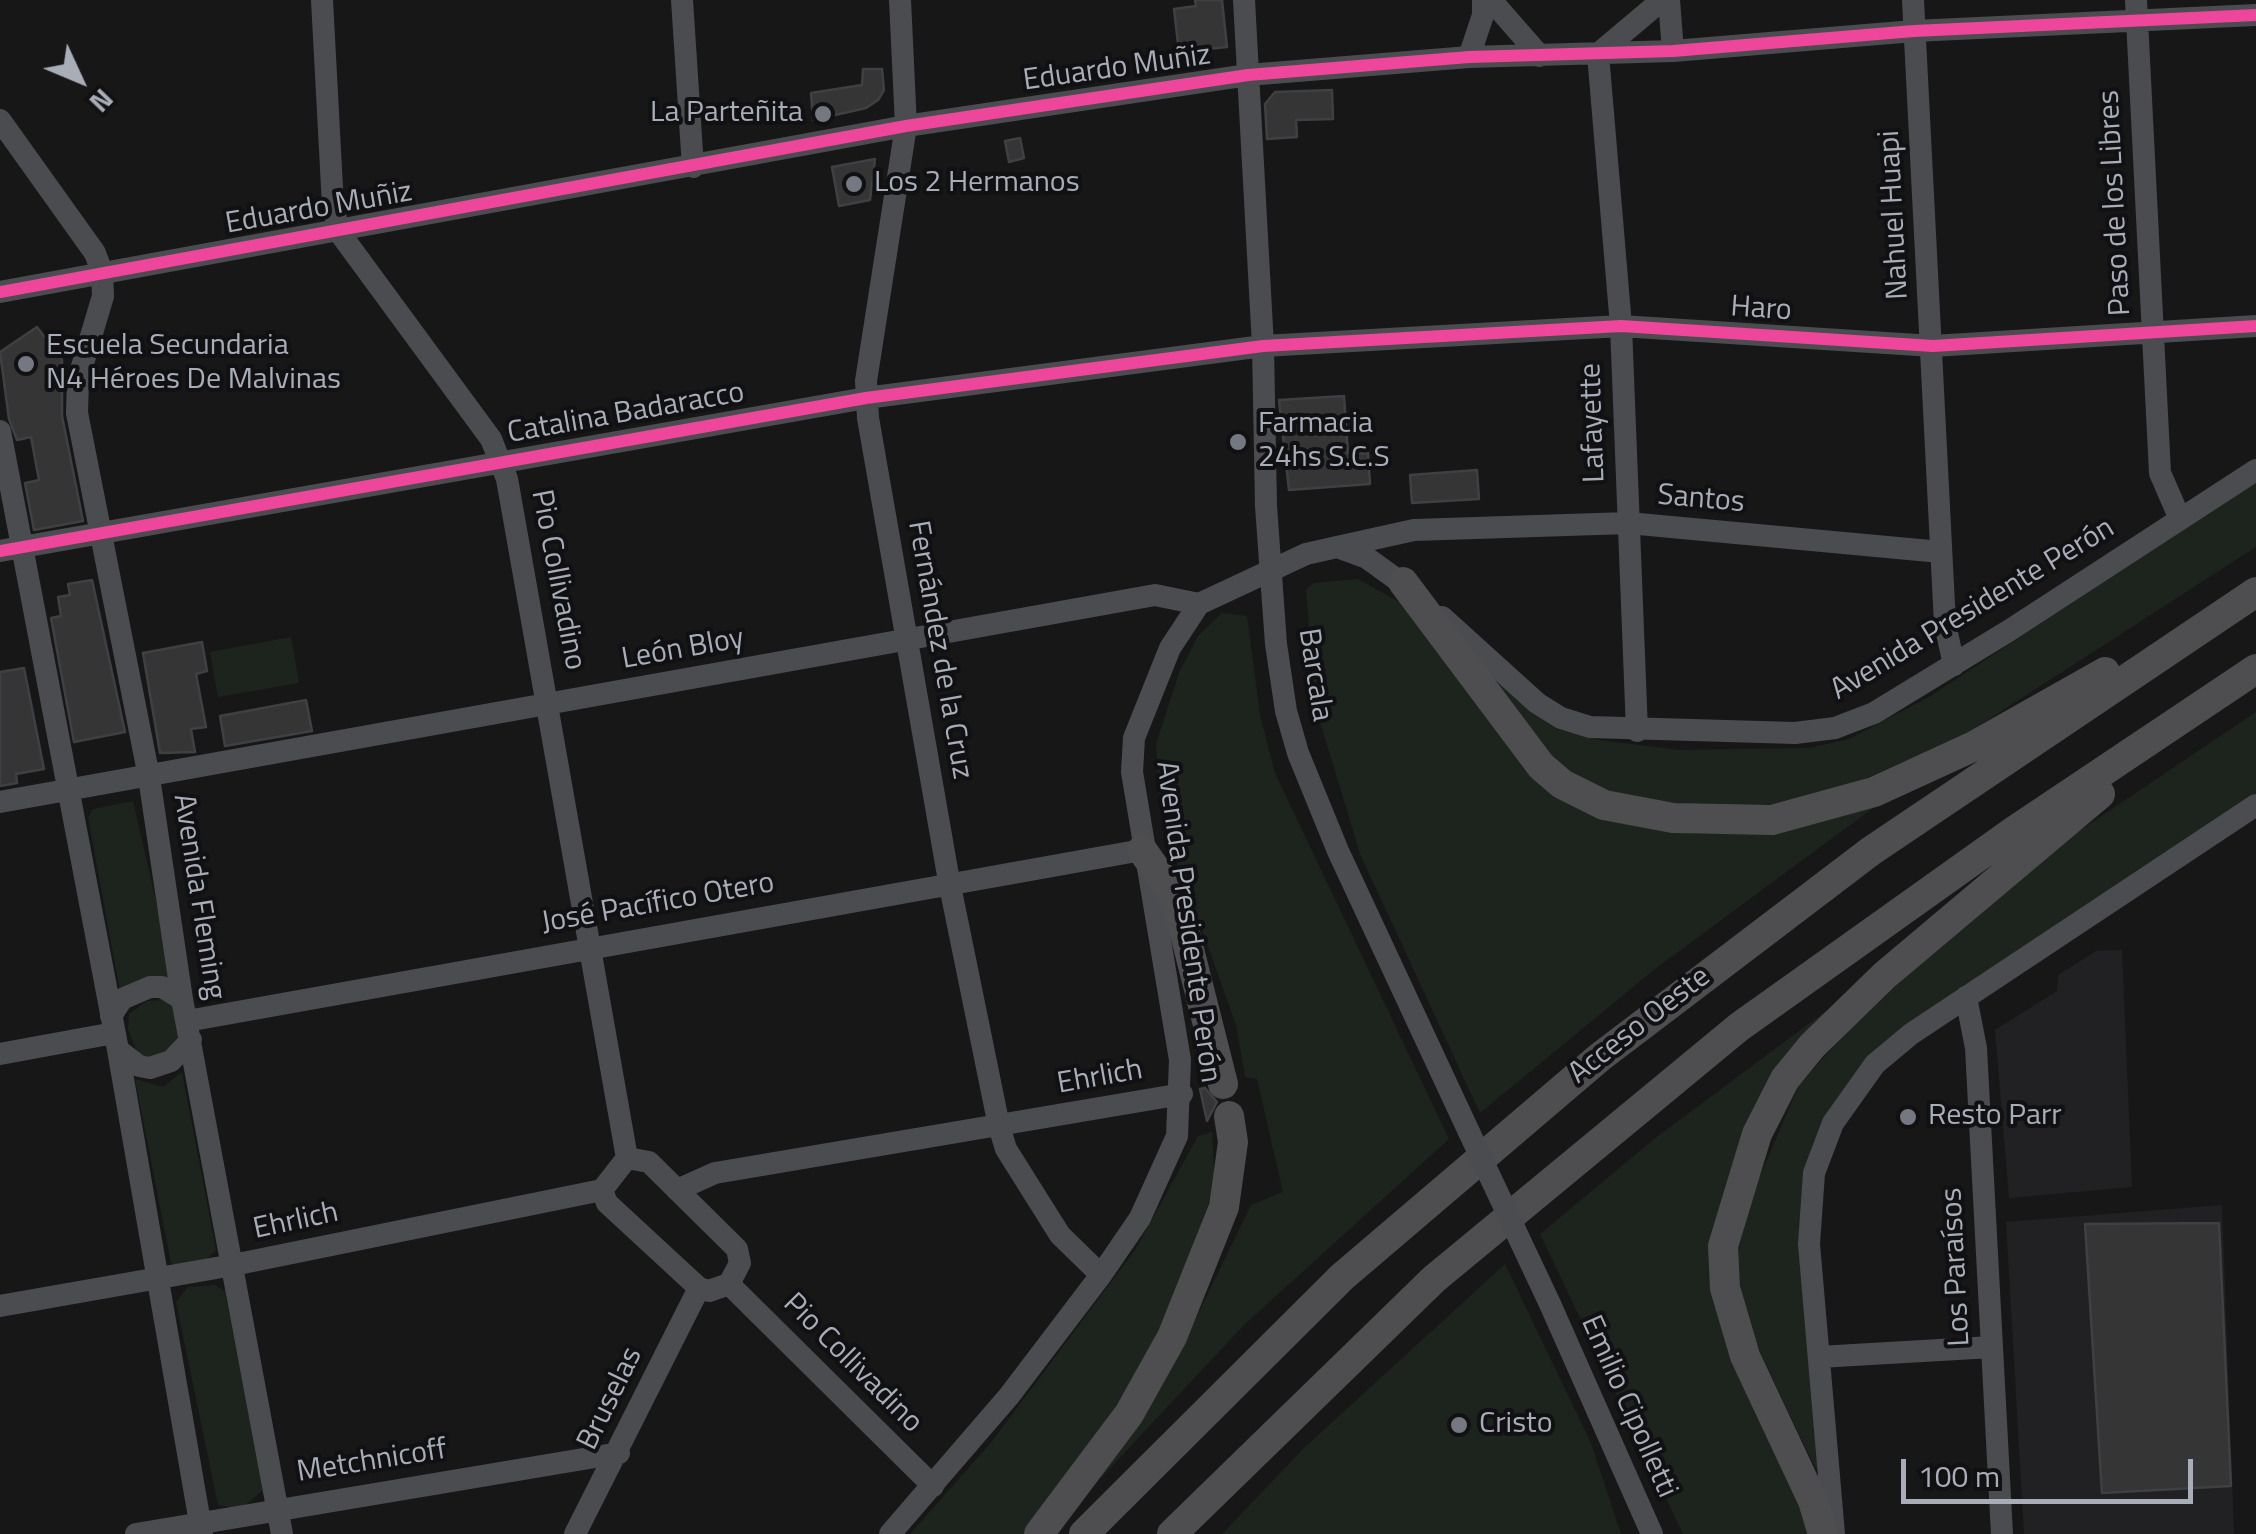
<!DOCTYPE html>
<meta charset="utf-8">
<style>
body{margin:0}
#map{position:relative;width:2256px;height:1534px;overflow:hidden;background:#171717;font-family:"Titillium Web",sans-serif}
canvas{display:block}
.north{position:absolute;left:30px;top:30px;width:100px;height:100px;-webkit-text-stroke:8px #111113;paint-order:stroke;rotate:134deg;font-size:28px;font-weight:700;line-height:40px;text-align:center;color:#a8adb8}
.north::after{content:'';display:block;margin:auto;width:35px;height:45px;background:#a8adb8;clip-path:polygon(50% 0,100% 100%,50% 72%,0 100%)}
.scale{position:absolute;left:1901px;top:1459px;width:292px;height:45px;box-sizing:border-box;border:5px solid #a8adb8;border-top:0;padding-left:12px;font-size:30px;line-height:35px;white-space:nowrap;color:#a8adb8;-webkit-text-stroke:8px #111113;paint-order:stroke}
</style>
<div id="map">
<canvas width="2256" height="1534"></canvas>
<div class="north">N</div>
<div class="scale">100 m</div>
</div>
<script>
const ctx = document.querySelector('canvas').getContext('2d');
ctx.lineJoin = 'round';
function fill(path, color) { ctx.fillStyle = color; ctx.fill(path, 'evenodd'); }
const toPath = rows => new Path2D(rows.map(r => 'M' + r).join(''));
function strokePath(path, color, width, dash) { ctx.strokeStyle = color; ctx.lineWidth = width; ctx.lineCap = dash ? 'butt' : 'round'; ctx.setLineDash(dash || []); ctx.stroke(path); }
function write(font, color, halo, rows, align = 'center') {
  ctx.font = font + ' "Titillium Web",sans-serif'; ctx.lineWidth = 8; ctx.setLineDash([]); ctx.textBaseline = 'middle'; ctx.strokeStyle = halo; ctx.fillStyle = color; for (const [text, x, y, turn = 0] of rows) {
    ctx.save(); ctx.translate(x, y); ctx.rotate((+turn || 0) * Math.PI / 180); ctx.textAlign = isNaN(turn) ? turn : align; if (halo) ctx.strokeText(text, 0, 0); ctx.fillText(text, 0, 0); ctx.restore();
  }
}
fill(toPath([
 [2122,950,2132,1187,2009,1198,1995,1030,2057,991,2058,975,2096,951],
 [2222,1205,2234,1534,2024,1534,2006,1222]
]), '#212123');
fill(toPath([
 [2256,482,2256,547,1966,734,1860,781,1795,801,1742,808,1647,801,1602,789,1566,771,1535,741,1478,665,1557,729,1599,740,1680,750,1809,748,1849,739,1929,697],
 [1358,579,1408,607,1545,787,1640,826,1696,834,1740,833,1873,808,1655,969,1480,1113,1360,854,1315,705,1306,589,1314,583],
 [1222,613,1247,616,1260,715,1275,773,1449,1139,1244,1325,1098,1481,1177,1357,1251,1205,1283,1192,1257,1079,1245,1077,1236,1025,1178,863,1159,793,1156,744,1179,673,1198,636],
 [291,637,299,683,218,697,210,652],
 [2256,712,2256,793,1915,1020,1815,1143,1821,1471,1815,1468,1754,1339,1735,1274,1742,1218,1799,1085,1841,1038,1957,928,2060,844],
 [133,801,174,980,120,992,88,817,93,809],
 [1885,967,1833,1019,1720,1236,1814,1534,1683,1534,1540,1234,1654,1139],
 [166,1000,175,1007,178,1041,154,1060,137,1053,128,1029,129,1014,147,1001],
 [182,1072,216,1250,206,1260,178,1266,171,1263,135,1079,163,1087],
 [1212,1132,1215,1186,1158,1341,1056,1498,1025,1534,910,1534,993,1440,1135,1250,1198,1136],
 [1505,1264,1591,1443,1621,1534,1222,1534,1304,1448],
 [215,1285,225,1292,264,1489,241,1509,218,1505,176,1302,188,1287]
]), '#1d241e');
const building = toPath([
 [1195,0,1222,0,1227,47,1179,52,1174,9,1196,6,1195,0],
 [863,69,882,69,884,90,878,100,866,108,813,120,811,93,862,85,863,69],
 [1332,90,1333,119,1296,120,1297,137,1267,139,1265,104,1275,92,1332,90],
 [1020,138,1024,158,1009,162,1005,141,1020,138],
 [875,159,870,200,839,206,832,167,875,159],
 [37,327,62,360,62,416,83,521,34,530,25,483,39,480,31,437,17,440,9,419,0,352,37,327],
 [1344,396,1348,454,1368,453,1370,484,1289,490,1279,400,1344,396],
 [1477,470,1479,499,1412,503,1410,475,1477,470],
 [92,580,125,732,74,742,51,618,61,616,58,597,70,595,68,584,92,580],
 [202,642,207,671,196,674,206,727,191,729,195,752,160,753,143,653,202,642],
 [24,668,44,769,16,774,17,783,0,786,0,672,24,668],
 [306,700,312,731,225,746,220,716,306,700],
 [1205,1088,1217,1102,1207,1121,1200,1089,1205,1088],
 [2219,1223,2231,1486,2102,1493,2085,1224,2219,1223]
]);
fill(building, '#353536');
strokePath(building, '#3f4043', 2.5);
strokePath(toPath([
 [322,0,333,206,339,232,491,439,507,479,627,1158],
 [682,0,693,167],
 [900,0,906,126,866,381,868,418,949,881,999,1126,1006,1149,1060,1235,1101,1275],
 [1244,0,1263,346,1266,506,1276,644,1286,711,1298,753,1338,851,1469,1132],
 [1491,0,1540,56],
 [1669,0,1673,51],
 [1913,0,1945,624,1954,665],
 [2136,0,2160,473,2180,519],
 [1469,57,1483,15,1483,0],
 [0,120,95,253,102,272,103,296,78,380,77,413,149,777,182,999,282,1534],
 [0,292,906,126,1248,75,1469,57,1673,51,1914,31,2256,15],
 [0,431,118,1050,202,1534],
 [1337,547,1414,530,1628,523,1941,552],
 [0,551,866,398,1263,346,1621,326,1933,346,2256,326],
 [1442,617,1537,703,1561,718,1590,727,1795,733,1835,728,1874,713,2010,630,2256,470],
 [1637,731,1621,326,1598,54,1662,0],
 [0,802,1155,595,1199,604],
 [1966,997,1976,1048,2002,1534],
 [111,1016,122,999,150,987,162,987,182,999],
 [187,1021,1142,850],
 [118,1050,139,1066,150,1068,171,1061,191,1040],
 [0,1054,114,1033],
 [627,1158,649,1162,737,1249,740,1263,729,1284,709,1291,699,1288,607,1203,602,1190,627,1158],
 [677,1190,715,1173,1182,1094],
 [729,1284,933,1486],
 [1550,1304,1652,1534],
 [0,1306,233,1265,602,1190],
 [1819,1357,1992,1347],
 [136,1534,619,1453],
 [575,1534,699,1288],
 [890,1534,1009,1396,1101,1275,1140,1218,1177,1136,1180,1060,1132,772,1134,738,1170,648,1199,604,1306,554,1337,547,1367,558,1414,592],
 [1834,1534,1809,1244,1814,1173,1833,1123,1875,1064,1911,1034,2256,805]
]), '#4b4c50', 22);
strokePath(toPath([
 [1403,582,1541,766,1562,784,1604,805,1673,818,1772,820,1874,792,1972,747,2105,672],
 [1142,850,1171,891,1182,922,1223,1084],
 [1039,1534,1129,1414,1172,1337,1224,1207,1233,1142,1229,1116],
 [1084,1534,1342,1277,1600,1057,1871,851,2256,592],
 [1172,1534,1434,1279,1739,1027,2014,831,2256,669],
 [1823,1534,1813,1501,1745,1356,1725,1288,1723,1246,1757,1134,1785,1079,1812,1046,1885,975,2100,794]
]), '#4e4e51', 30);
strokePath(toPath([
 [1469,1132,1550,1304]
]), '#4b4c50', 22);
strokePath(toPath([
 [0,292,906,126,1248,75,1469,57,1673,51,1914,31,2256,15],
 [0,551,866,398,1263,346,1621,326,1933,346,2256,326]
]), '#ed469a', 12);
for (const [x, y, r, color] of [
 [823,114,10,"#757880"],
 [854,184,10,"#757880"],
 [26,364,10,"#757880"],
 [1238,442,10,"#757880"],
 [1908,1117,10,"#757880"],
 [1459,1425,10,"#757880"]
]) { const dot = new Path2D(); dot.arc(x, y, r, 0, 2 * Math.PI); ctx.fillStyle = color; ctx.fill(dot); strokePath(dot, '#111113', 4); }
write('30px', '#a8adb8', '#111113', [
 ["Eduardo Muñiz",1117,69,-8],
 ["Paso de los Libres",2116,203,-93],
 ["Eduardo Muñiz",319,209,-10],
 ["Nahuel Huapi",1895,215,-93],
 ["Haro",1761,310,4],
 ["Catalina Badaracco",626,414,-10],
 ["Lafayette",1594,423,-92],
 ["Santos",1701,500,5],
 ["Pio Collivadino",557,580,79],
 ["Avenida Presidente Perón",1973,610,-31],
 ["León Bloy",683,650,-10],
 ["Fernández de la Cruz",939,650,80],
 ["Barcala",1314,675,81],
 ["Avenida Fleming",198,897,81],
 ["José Pacífico Otero",658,904,-10],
 ["Avenida Presidente Perón",1187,922,82],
 ["Acceso Oeste",1640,1026,-38],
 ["Ehrlich",1100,1078,-10],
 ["Ehrlich",296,1222,-12],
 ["Los Paraísos",1957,1267,-93],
 ["Pio Collivadino",852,1364,45],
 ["Bruselas",611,1399,-64],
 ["Emilio Cipolletti",1628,1407,66],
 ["Metchnicoff",372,1462,-9]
]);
write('30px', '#a8adb8', '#111113', [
 ["La Parteñita",803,114,"right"],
 ["Los 2 Hermanos",874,184],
 ["Escuela Secundaria",46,347],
 ["N4 Héroes De Malvinas",46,381],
 ["Farmacia",1258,425],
 ["24hs S.C.S",1258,459],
 ["Resto Parr",1928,1117],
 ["Cristo",1479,1425]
], 'left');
</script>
